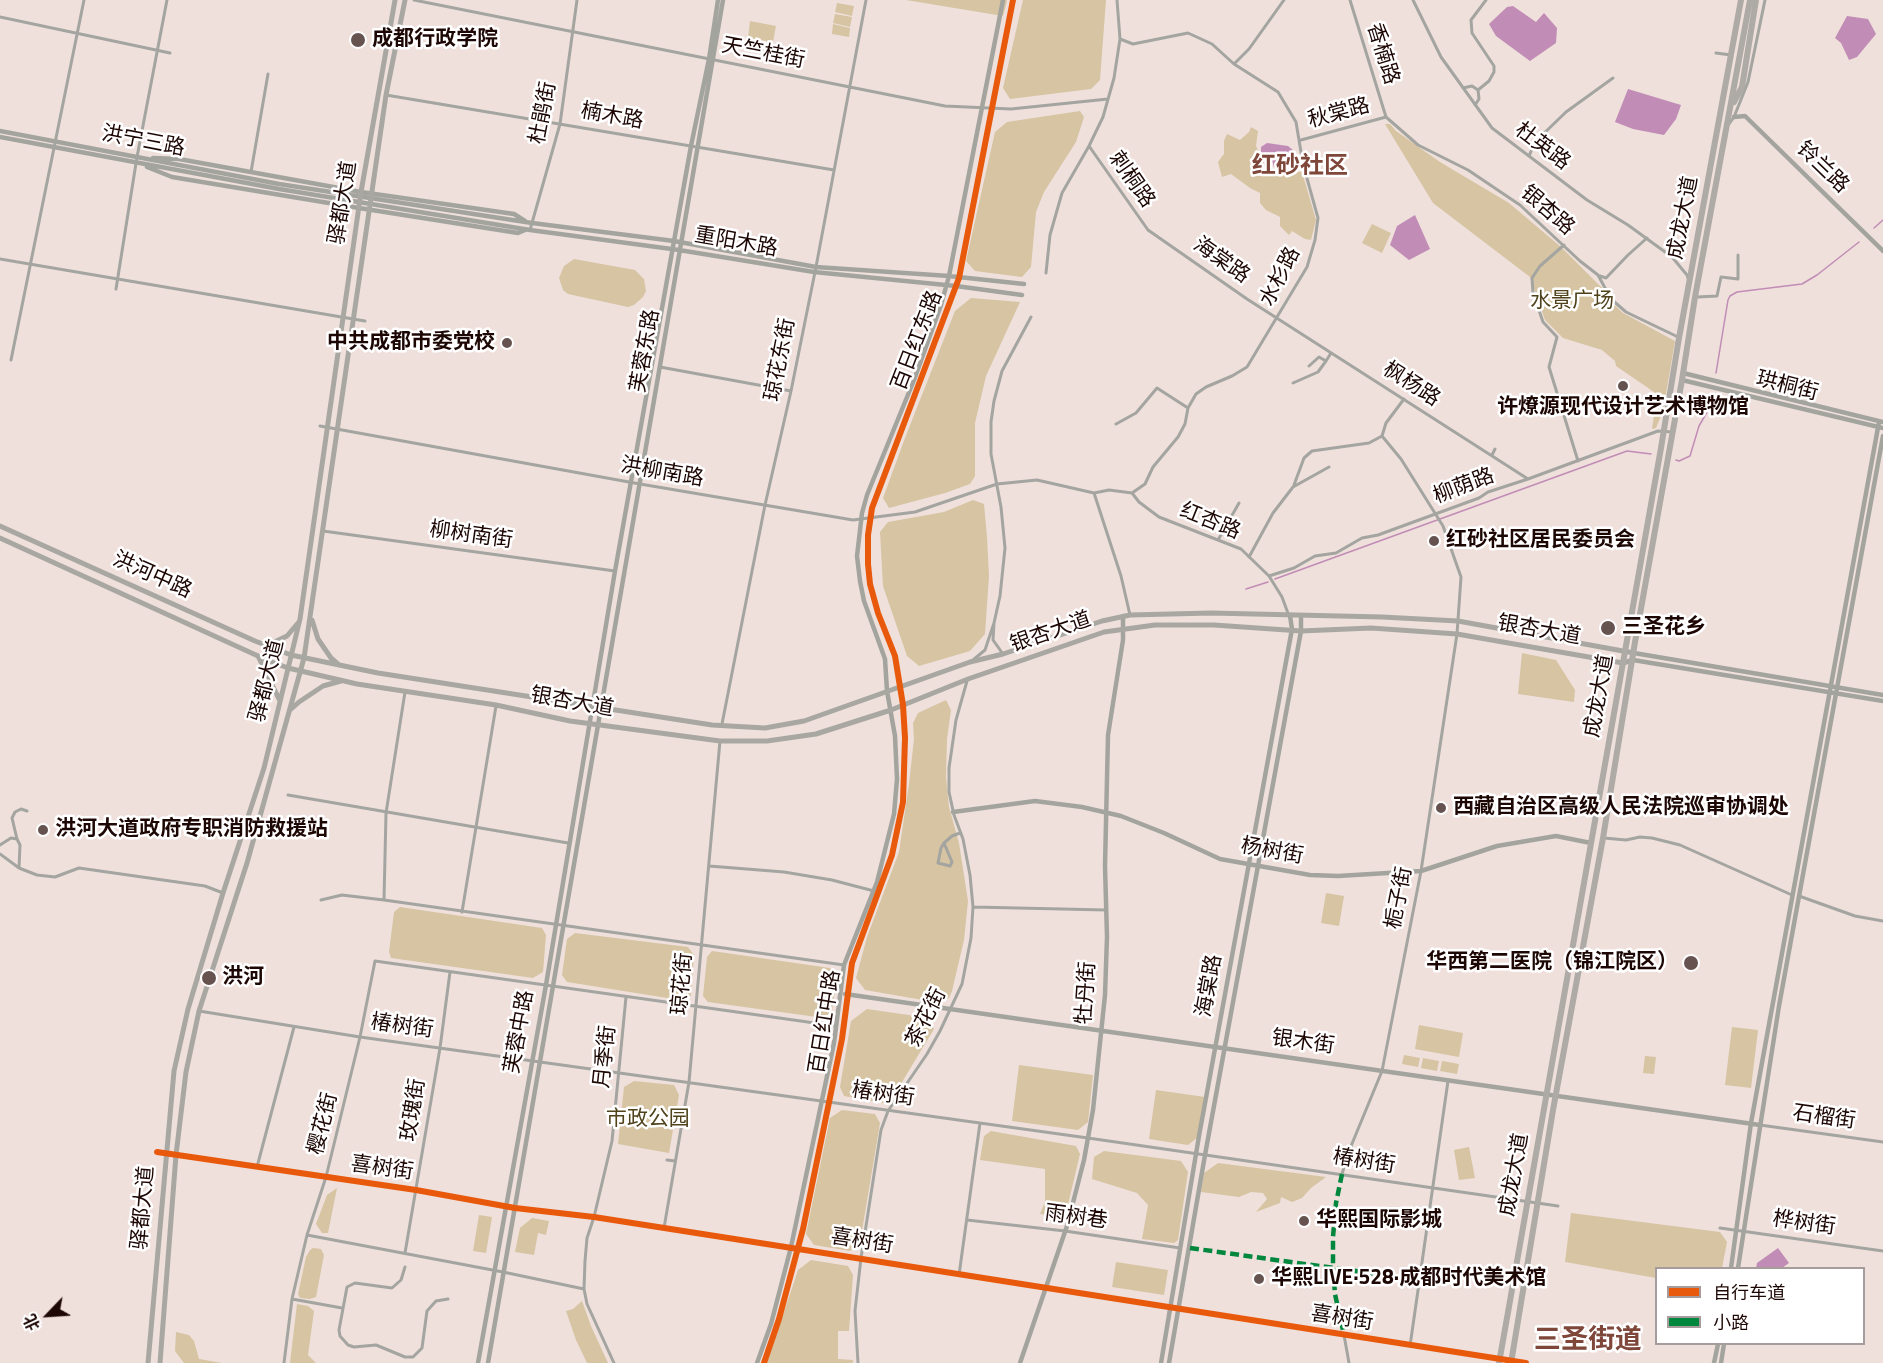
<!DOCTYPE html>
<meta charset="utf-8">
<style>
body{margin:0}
#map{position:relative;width:1883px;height:1363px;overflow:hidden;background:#efe0dc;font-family:"Titillium Web","Noto Sans SC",sans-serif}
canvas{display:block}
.legend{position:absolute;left:1655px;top:1267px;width:210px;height:78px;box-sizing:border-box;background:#fff;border:2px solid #a59c9b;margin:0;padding:8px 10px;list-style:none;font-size:18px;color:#1d0704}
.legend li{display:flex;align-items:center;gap:12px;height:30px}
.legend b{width:30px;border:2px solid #a59c9b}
.north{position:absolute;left:18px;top:1285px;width:60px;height:60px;-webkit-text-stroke:4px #fff;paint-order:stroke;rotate:245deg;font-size:16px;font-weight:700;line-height:24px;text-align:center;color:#1d0704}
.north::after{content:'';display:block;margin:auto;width:21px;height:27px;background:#1d0704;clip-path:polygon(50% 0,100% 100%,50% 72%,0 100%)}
</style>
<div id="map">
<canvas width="1883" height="1363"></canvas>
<ul class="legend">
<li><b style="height:8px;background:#e8590c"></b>自行车道</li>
<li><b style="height:8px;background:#00873e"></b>小路</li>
</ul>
<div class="north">北</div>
</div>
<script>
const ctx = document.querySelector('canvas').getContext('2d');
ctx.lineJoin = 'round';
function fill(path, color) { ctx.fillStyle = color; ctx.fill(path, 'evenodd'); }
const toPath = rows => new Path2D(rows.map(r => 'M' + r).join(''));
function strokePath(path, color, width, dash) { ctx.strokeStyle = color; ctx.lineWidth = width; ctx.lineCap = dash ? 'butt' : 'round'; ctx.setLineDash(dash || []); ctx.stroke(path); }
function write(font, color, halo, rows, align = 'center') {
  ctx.font = font + ' "Titillium Web","Noto Sans SC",sans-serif'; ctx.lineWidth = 5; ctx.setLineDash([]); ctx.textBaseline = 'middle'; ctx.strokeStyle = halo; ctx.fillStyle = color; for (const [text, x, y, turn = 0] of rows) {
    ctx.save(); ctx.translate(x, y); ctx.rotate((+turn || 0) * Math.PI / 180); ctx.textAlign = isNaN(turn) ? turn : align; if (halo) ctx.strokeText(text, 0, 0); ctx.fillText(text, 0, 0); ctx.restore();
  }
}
fill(toPath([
 [906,0,1006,0,1007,1,1003,16],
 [1023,0,1106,0,1100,80,1091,89,1010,99,1003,88],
 [837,3,854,6,852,16,835,12],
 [835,14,852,17,850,27,833,23],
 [750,21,776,26,773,42,748,38],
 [833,24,850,28,849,37,832,34],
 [1080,111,1084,117,1076,142,1044,192,1036,212,1031,267,1022,277,975,271,966,261,995,132,1007,122],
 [1385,124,1390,124,1396,131,1440,162,1509,203,1561,247,1605,291,1612,303,1623,313,1675,341,1663,411,1656,428,1652,429,1657,394,1616,366,1615,361,1602,350,1563,338,1545,320,1530,277,1433,203],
 [1251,127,1258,131,1256,146,1261,157,1268,161,1272,169,1302,172,1316,220,1311,240,1305,239,1292,231,1289,235,1280,226,1280,217,1266,210,1260,203,1260,193,1250,188,1231,174,1222,177,1218,162,1224,154,1224,141,1227,134,1240,140,1249,132],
 [1372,224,1391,233,1382,253,1362,243],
 [574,259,635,270,644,279,646,291,643,297,634,305,628,307,568,294,563,290,559,278,564,266],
 [971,298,1020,302,986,376,975,423,975,476,970,484,945,493,889,508,883,498,905,438,955,311],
 [973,500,984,504,987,537,989,576,985,634,970,651,919,666,907,656,883,586,880,532,888,522,944,512],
 [1522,653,1556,660,1575,690,1574,702,1518,694],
 [946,700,951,710,947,739,946,777,949,807,959,843,968,901,964,940,952,991,949,998,940,1003,865,990,856,978,867,937,899,852,909,784,914,739,913,723,918,713],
 [1326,893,1344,896,1339,926,1321,923],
 [400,907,542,928,546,935,543,972,533,978,391,958,389,952,394,912],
 [575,933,688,947,694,955,691,995,686,1001,567,982,562,975,567,939],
 [712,951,830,968,837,977,832,1011,824,1018,708,1002,703,996,707,957],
 [867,1009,929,1018,934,1029,893,1097,883,1103,844,1096,840,1087,851,1021],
 [1419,1025,1463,1033,1459,1057,1415,1049],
 [1732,1027,1758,1030,1751,1088,1725,1085],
 [1404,1055,1420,1058,1418,1067,1402,1064],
 [1645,1056,1656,1057,1654,1074,1643,1073],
 [1423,1058,1439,1061,1437,1071,1421,1068],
 [1442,1061,1459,1064,1457,1074,1440,1071],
 [1019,1065,1093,1075,1088,1122,1078,1130,1012,1121],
 [634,1081,674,1085,679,1095,669,1153,618,1144,624,1087],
 [1156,1090,1205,1097,1197,1138,1188,1145,1149,1139],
 [842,1110,875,1114,880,1123,860,1243,850,1251,814,1245,806,1234,830,1118],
 [991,1131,1076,1146,1080,1154,1065,1217,1040,1214,1045,1202,1045,1169,980,1160,984,1136],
 [1469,1147,1475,1178,1459,1180,1454,1150],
 [1104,1151,1181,1161,1188,1172,1178,1240,1174,1243,1142,1239,1148,1205,1137,1193,1092,1179,1094,1157],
 [1218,1163,1326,1177,1311,1188,1302,1198,1292,1202,1281,1197,1280,1203,1256,1212,1267,1199,1263,1193,1251,1192,1239,1197,1201,1192,1204,1173],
 [337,1188,328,1233,322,1233,316,1224,327,1195],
 [1571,1213,1720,1232,1727,1242,1722,1268,1656,1268,1656,1278,1565,1262],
 [479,1215,492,1217,486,1253,473,1251],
 [532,1218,549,1221,546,1235,538,1233,534,1255,515,1252,520,1228],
 [313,1248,321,1249,324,1255,316,1297,310,1299,300,1298,298,1294,306,1257,310,1250],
 [811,1260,848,1266,853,1275,849,1331,838,1331,838,1359,853,1360,853,1363,767,1363,798,1270],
 [1116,1262,1168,1270,1164,1295,1112,1287],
 [582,1301,591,1326,608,1363,587,1363,576,1340,566,1311,573,1309],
 [297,1304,308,1306,314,1311,308,1355,316,1363,290,1363],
 [176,1332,189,1335,194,1341,199,1359,222,1363,184,1363,175,1351]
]), '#d6c4a2');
fill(toPath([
 [1513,6,1536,22,1544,13,1557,28,1556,43,1530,61,1496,36,1489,24,1507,7],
 [1847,16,1868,19,1876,34,1857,57,1849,60,1841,43,1835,38],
 [1628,89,1681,105,1676,119,1664,135,1633,129,1615,122],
 [1267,143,1288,146,1294,151,1296,165,1291,168,1274,167,1270,156,1261,153,1261,147],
 [1415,215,1430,249,1409,260,1390,245,1397,226],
 [1778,1248,1789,1263,1782,1268,1756,1268,1757,1263]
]), '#c18cb5');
strokePath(toPath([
 [1874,228,1883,220],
 [1716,373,1728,300,1730,296,1737,292,1802,284,1817,275,1859,242],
 [1676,460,1679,461,1690,456,1699,426,1710,407,1712,395],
 [1275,579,1627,451,1651,454],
 [1246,589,1268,582]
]), '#c18cb5', 1.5);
strokePath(toPath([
 [414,0,945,106,1011,109,1108,99],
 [1350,0,1386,117,1418,145,1468,170,1520,205,1580,261,1598,275,1611,299,1626,312,1678,337],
 [1413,0,1441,57,1492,128,1587,200,1628,225,1672,257,1687,275,1688,278],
 [0,17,170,53],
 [1120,39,1133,44,1188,33,1212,44,1234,64,1278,92,1296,122,1303,164,1318,218,1315,240,1307,267,1247,367,1232,376,1206,387,1196,394,1188,408,1185,424,1178,437,1153,467,1145,484,1132,493],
 [1716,53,1731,55],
 [1234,64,1249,49,1284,0],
 [1463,88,1472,86,1478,90,1479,99,1475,105],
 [1478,90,1489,81,1494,72,1494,66,1472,33,1471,20,1486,0],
 [386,95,834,170],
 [1729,124,1734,117,1748,82,1765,0],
 [1301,140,1386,117],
 [1089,146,1148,230,1247,299,1528,479],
 [1529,156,1535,142,1566,112,1613,78],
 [251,172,268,74],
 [530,230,560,124,577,0],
 [1564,245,1540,266,1532,278,1533,293,1543,322,1557,337,1549,367,1578,461],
 [0,259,365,321],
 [1046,273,1050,235,1062,193,1089,146,1103,117,1114,78,1120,39,1117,0],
 [1600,276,1606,278,1628,255,1647,238],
 [116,289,137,157,167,0],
 [1697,297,1717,296,1721,277,1738,279,1738,255],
 [11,360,84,0],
 [1309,366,1319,357,1326,361,1331,353],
 [660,367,791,391],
 [1293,383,1318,372,1326,361],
 [1116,424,1136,413,1157,388,1188,408],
 [320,426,640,484,853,520,915,512,997,484,1037,480,1094,493,1109,490,1132,493],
 [1492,455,1495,449],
 [1294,485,1304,458,1312,451,1369,443,1382,436],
 [1094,493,1121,576,1130,615],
 [1132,493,1139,502,1159,517,1241,549,1269,576,1282,597,1289,616],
 [323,531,615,571],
 [1218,540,1239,503],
 [1249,557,1273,513,1293,487,1329,467],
 [1269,576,1294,568,1315,556,1336,553,1362,538,1378,535,1479,498,1488,492,1528,479,1658,431,1673,432],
 [994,623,1000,596,1005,548,1001,507,991,454,991,422,994,401,1002,371,1031,317],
 [973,660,985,650,994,623,993,640,1003,654],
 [722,724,765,505,791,391,816,267,866,0],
 [288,795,568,843],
 [1604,838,1626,840,1640,837,1652,838,1680,845,1792,895],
 [17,839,12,818,15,812,21,809,27,811],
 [944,843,952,862,950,866,938,863,941,848,944,843,952,836,960,833],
 [0,845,11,838,17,839,20,845,19,868,37,875,55,877,79,868,205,886,223,893],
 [0,854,19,868],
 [709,866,784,872,832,880,874,891],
 [1799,896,1855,916,1883,921],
 [321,900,342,895,384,900,844,965],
 [384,900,386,813,405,692],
 [973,907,1106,910],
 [462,912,496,706],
 [199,1011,360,1037,1088,1138,1558,1206],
 [1760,1125,1883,1142],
 [157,1152,416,1190,515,1208,594,1217,1526,1363],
 [667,1160,675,1161],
 [257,1167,294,1027],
 [1342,1174,1349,1151,1382,1071,1421,871,1457,634,1461,577,1443,526,1401,459,1382,436,1386,423,1404,399],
 [967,1220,1065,1231,1180,1248],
 [664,1228,689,1082,720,741],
 [1720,1228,1883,1251],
 [307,1235,503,1272,584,1289],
 [405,1253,440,1048,450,972],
 [405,1267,401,1280,392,1288,355,1283,347,1287,339,1330,340,1336,348,1345,354,1347,376,1345,405,1357,413,1357,422,1348,427,1311,436,1301,448,1299],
 [959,1275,980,1123],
 [292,1299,342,1308],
 [1344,1335,1349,1363],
 [1410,1346,1448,1081],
 [284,1363,292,1299,307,1235,326,1177,360,1037,375,961,836,1026],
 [614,1363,587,1304,584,1289,585,1261,587,1238,594,1217,612,1141,626,997],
 [858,1363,855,1311,861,1258,881,1130,888,1111,927,1054,940,1031,962,984,971,938,973,907,970,875,963,839,954,815,949,792,949,768,956,720,967,681]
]), '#a4a5a0', 3);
strokePath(toPath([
 [1734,117,1745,116,1883,251],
 [0,131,279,184,532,223,674,241,816,267,949,276,1024,284],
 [0,137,279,189,530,230,679,250,814,272,956,286,1022,295],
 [153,158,179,159,361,192,514,214,525,221],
 [147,167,172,177,359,208,518,233,525,230],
 [1683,373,1883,422],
 [1682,380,1883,428],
 [1634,653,1883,695],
 [1633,660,1883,701],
 [953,812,1035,801,1082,807,1121,816,1164,833,1220,859,1310,875,1338,876,1421,871,1497,846,1556,836,1591,843],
 [845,994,1760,1125],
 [1731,1268,1751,1123,1879,422],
 [1738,1268,1779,1006,1883,436],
 [478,1363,546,985,615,571,691,146,709,59,718,0],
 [488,1363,723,0],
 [757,1363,771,1324,791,1247,834,1043,844,965,877,882,894,814,897,779,895,736,887,691,885,659,864,601,860,581,857,556,862,513,867,495,914,380,941,305,949,276,1003,0],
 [764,1363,779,1319,803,1229,842,1039,852,963,892,855,903,802,905,738,903,705,895,656,878,613,870,584,868,564,868,535,872,508,959,278,1013,0],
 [1020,1363,1067,1226,1084,1160,1093,1110,1105,995,1107,937,1105,866,1108,735,1123,640,1123,616],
 [1161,1363,1199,1136,1292,629,1290,616],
 [1169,1363,1205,1155,1301,631,1301,616],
 [1714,1363,1718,1344],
 [1721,1363,1724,1344]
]), '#a4a49f', 4.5);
strokePath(toPath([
 [0,526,255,641,291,655,378,673,712,725,765,728,804,721,970,662,1003,654,1102,621,1130,615,1211,613,1382,617,1458,621,1634,653],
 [0,538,269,661,288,668,357,684,496,705,570,721,720,741,767,741,816,734,891,710,968,679,1104,632,1155,625,1214,625,1301,631,1371,628,1457,634,1623,663,1633,660],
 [312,620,318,639,331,658,339,665],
 [264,644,270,644,287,636,298,623],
 [258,656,280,701],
 [290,710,299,702,323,686,341,681],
 [148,1363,174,1071,188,1009,223,893,264,768,300,619,361,192,395,0],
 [160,1363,176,1155,186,1072,199,1011,247,863,304,658,386,95,405,0]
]), '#a9a7a1', 5);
strokePath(toPath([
 [1734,102,1742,87,1756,0],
 [1499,1363,1661,448,1679,338,1741,0],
 [1511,1363,1553,1110,1603,838,1635,642,1682,380,1695,297,1750,0]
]), '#aeaaa5', 6);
strokePath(toPath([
 [1342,1174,1336,1203,1333,1237,1333,1268,1335,1294,1344,1335],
 [1190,1248,1420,1280]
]), '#00873e', 4.5, [9, 4.5]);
strokePath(toPath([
 [157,1152,416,1190,515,1208,594,1217,1526,1363],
 [764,1363,779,1319,803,1229,842,1039,852,963,892,855,903,802,905,738,903,705,895,656,878,613,870,584,868,564,868,535,872,508,959,278,1013,0]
]), '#e8590c', 6);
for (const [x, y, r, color] of [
 [358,40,8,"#665350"],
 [507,343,6,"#665350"],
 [1623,386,6,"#665350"],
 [1434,541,6,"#665350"],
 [1608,628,8,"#665350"],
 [1441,808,6,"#665350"],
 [43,830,6,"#665350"],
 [1691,963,8,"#665350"],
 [209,978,8,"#665350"],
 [1304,1221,6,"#665350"],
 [1259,1279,6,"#665350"]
]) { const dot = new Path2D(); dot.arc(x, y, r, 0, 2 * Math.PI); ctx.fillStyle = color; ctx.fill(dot); strokePath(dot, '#fff', 2); }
write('bold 21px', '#1d0704', '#fff', [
 ["成都行政学院",372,40],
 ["中共成都市委党校",495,343,"right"],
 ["许燎源现代设计艺术博物馆",1623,408,"center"],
 ["红砂社区居民委员会",1446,541],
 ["三圣花乡",1622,628],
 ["西藏自治区高级人民法院巡审协调处",1453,808],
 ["洪河大道政府专职消防救援站",55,830],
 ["华西第二医院（锦江院区）",1678,963,"right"],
 ["洪河",222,978],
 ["华熙国际影城",1316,1221],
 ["华熙LIVE·528·成都时代美术馆",1271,1279]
], 'left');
write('21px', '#1d0704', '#fff', [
 ["天竺桂街",763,54,11],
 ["香楠路",1382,54,73],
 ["杜鹃街",544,113,-79],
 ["秋棠路",1339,114,-15],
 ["楠木路",612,117,10],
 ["洪宁三路",143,142,11],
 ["杜英路",1542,147,37],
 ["铃兰路",1822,168,44],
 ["刺桐路",1131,180,55],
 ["驿都大道",344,203,-81],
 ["银杏路",1547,211,41],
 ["成龙大道",1684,218,-79],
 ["重阳木路",736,243,10],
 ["海棠路",1221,261,35],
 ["水杉路",1281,277,-63],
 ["百日红东路",918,341,-69],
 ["芙蓉东路",646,351,-80],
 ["琼花东街",781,360,-79],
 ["枫杨路",1411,385,33],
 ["珙桐街",1787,387,14],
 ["洪柳南路",662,473,10],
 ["柳荫路",1464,487,-21],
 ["红杏路",1210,522,22],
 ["柳树南街",471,536,8],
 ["洪河中路",152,576,24],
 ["银杏大道",1539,631,10],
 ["银杏大道",1051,633,-19],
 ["驿都大道",268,681,-76],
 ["成龙大道",1600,696,-80],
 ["银杏大道",572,703,10],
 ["杨树街",1272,852,10],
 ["栀子街",1400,898,-79],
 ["琼花街",683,984,-85],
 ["海棠路",1210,986,-80],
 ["牡丹街",1087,993,-86],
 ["茶花街",927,1018,-63],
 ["百日红中路",826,1022,-81],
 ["椿树街",402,1027,8],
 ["芙蓉中路",520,1032,-80],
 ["银木街",1303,1043,8],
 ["月季街",606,1057,-84],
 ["椿树街",883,1095,8],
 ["玫瑰街",414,1110,-81],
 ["石榴街",1824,1118,8],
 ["樱花街",324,1124,-76],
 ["椿树街",1364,1162,9],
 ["喜树街",382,1169,8],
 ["成龙大道",1515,1175,-80],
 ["驿都大道",144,1208,-85],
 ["雨树巷",1076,1218,8],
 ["桦树街",1804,1224,8],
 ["喜树街",862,1242,9],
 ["喜树街",1342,1319,9]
]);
write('21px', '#50431c', '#fff', [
 ["水景广场",1572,302],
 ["市政公园",648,1120]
]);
write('bold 24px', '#7f463a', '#fff', [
 ["红砂社区",1300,167]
]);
write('bold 27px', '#7f463a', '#fff', [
 ["三圣街道",1588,1341]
]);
</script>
